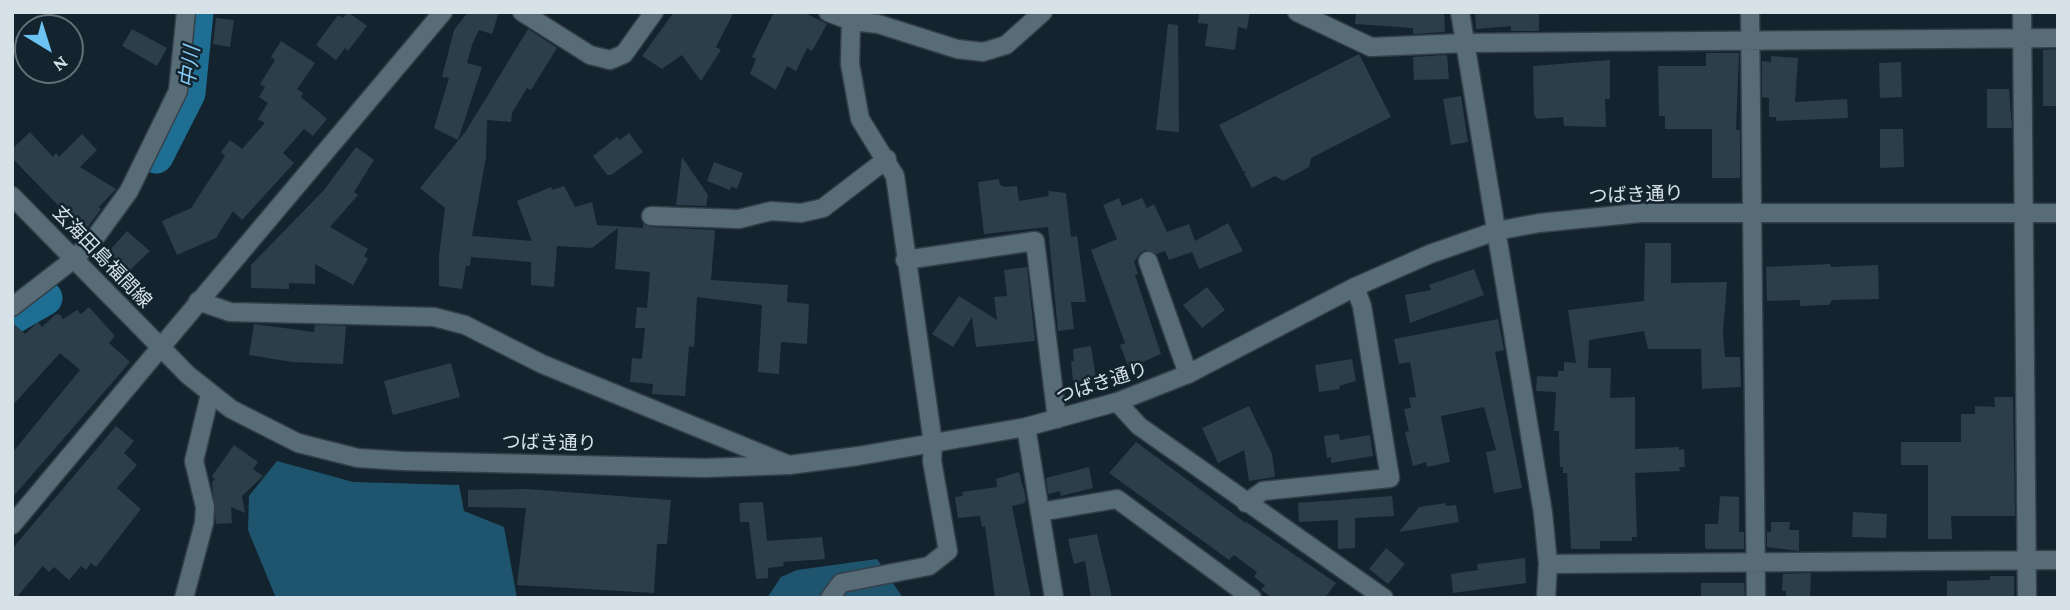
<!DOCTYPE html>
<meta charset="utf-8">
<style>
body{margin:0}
#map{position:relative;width:2070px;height:610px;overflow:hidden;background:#13242e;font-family:"Crimson Pro",serif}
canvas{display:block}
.frame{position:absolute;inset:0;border:14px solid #d7e2e8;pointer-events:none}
.north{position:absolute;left:14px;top:14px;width:70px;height:70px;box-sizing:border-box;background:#13242e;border:2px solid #617078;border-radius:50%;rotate:142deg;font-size:19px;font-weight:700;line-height:28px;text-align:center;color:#d7e2e8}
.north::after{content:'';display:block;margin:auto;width:24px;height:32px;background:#6cc3f2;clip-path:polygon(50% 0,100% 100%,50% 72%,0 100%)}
</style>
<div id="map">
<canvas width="2070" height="610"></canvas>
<div class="frame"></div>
<div class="north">N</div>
</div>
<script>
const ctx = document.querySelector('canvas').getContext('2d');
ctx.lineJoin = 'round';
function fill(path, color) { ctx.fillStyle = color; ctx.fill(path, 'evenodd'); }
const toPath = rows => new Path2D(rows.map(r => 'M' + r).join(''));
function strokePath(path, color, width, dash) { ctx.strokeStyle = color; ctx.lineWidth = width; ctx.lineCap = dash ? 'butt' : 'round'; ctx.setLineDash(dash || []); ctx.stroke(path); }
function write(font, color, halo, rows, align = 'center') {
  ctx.font = font + ' "Crimson Pro","Noto Sans JP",serif'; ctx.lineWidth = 5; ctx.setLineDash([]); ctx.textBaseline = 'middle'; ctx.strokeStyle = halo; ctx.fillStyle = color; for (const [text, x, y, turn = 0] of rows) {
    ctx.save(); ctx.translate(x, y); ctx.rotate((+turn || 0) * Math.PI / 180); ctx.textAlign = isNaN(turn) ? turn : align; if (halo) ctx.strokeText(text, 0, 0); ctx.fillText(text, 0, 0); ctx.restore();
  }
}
fill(toPath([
 [277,461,353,482,459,485,464,511,504,527,517,598,276,598,248,530,249,496],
 [877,559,903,598,767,598,781,577,797,570]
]), '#1f546f');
strokePath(toPath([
 [156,156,188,93,196,12],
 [12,317,45,298]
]), '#1e6e94', 35);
fill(toPath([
 [348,12,367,26,348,51,345,48,336,60,316,45,338,15,343,18],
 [468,12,499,12,492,34,479,30,472,45,467,63,482,67,458,140,434,128,449,78,442,77,454,30],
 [674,12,734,12,716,47,721,50,701,81,682,55,662,69,642,56],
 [774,12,803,12,827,24,812,51,807,48,796,71,787,66,776,90,750,74,756,59,752,57],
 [1199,12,1250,12,1247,29,1238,27,1235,50,1205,46,1208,24,1198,23],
 [1356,12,1444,12,1445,32,1413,34,1413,28,1355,24],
 [1475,12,1539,12,1539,31,1511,31,1511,26,1476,29],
 [216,18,234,20,230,47,213,44],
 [1168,24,1178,25,1179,132,1156,130],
 [132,29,167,48,157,66,122,46],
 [528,29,557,48,531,90,527,88,512,113,511,122,487,120,486,157,472,236,532,241,517,201,551,187,552,190,564,186,575,207,592,202,597,225,643,228,643,224,651,227,715,230,711,280,788,285,787,302,809,304,807,344,781,342,779,374,758,372,762,305,697,297,694,347,689,346,685,396,652,394,653,384,630,382,632,358,642,359,645,328,635,328,637,307,647,308,650,272,615,269,618,228,592,248,557,246,554,287,531,285,531,262,471,257,470,266,466,266,462,289,439,286,439,255,445,208,420,188,466,131],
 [281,41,315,63,297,89,303,93,301,97,327,119,313,136,304,129,283,153,294,163,242,220,233,211,216,238,177,255,162,221,191,208,225,156,221,152,230,140,242,149,265,123,258,119,268,103,259,97,265,87,260,84,275,60,271,57],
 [2058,49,2058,106,2043,106,2043,50],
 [1706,53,1739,53,1736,130,1740,130,1740,178,1712,178,1712,129,1665,129,1665,116,1659,116,1658,66,1706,66],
 [1359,54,1391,117,1311,158,1309,167,1283,181,1275,176,1252,188,1244,173,1247,172,1243,171,1219,125],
 [1447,55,1449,79,1414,80,1413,57],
 [1771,56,1798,58,1795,102,1847,99,1848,118,1776,121,1776,117,1769,117,1769,98,1762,97,1762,61,1771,62],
 [1610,60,1610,99,1605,99,1606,127,1564,126,1563,117,1537,119,1534,115,1533,66],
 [1901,62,1902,97,1880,98,1879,63],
 [1987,89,2009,89,2012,128,1987,128],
 [1461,96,1468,142,1451,145,1443,99],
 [1880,129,1903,129,1904,167,1880,168],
 [30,132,53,157,56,153,59,157,82,134,97,150,80,167,116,189,99,207,101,209,84,232,12,158,12,149],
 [629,133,643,152,611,175,607,175,593,156,617,137,620,140],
 [356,147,374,160,354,192,358,195,330,227,368,249,364,256,368,259,353,285,315,264,315,284,289,283,289,289,251,288,251,265,324,190],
 [682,157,708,195,706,206,676,205],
 [714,162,743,173,737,189,731,186,730,190,707,181],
 [999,179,1000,185,1005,187,1017,186,1019,201,1049,196,1048,191,1066,193,1071,237,1077,236,1086,302,1071,302,1074,329,1058,331,1048,227,984,234,978,182],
 [1119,198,1122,206,1142,198,1147,208,1154,204,1167,232,1189,224,1195,241,1228,223,1243,251,1199,269,1192,252,1169,260,1165,251,1157,254,1145,250,1140,253,1134,262,1138,274,1135,275,1161,354,1129,368,1120,345,1125,343,1091,250,1117,239,1103,205],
 [127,231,150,251,127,273,108,252],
 [1645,243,1671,243,1671,283,1727,282,1723,332,1725,357,1740,357,1741,387,1702,389,1701,349,1648,349,1644,331,1589,340,1588,368,1611,368,1610,398,1635,397,1635,449,1679,447,1679,450,1684,449,1685,467,1679,467,1680,471,1635,473,1637,537,1632,537,1632,541,1600,541,1600,549,1571,549,1567,473,1563,473,1563,467,1560,467,1559,431,1554,431,1556,392,1536,391,1537,376,1558,377,1558,371,1564,371,1564,362,1576,363,1568,310,1644,301],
 [1830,264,1831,267,1878,265,1879,299,1832,300,1829,305,1800,306,1800,300,1767,301,1766,267],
 [1027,267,1035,341,976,347,972,317,953,347,932,334,959,296,997,320,994,297,1007,296,1004,270],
 [1474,269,1484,295,1410,323,1405,295,1431,290,1429,285],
 [1207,287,1225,310,1202,328,1183,305],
 [89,307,115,336,109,343,130,362,12,498,12,453,80,370,60,353,12,406,12,322,25,334,38,322,42,327,55,315,59,314,63,319,77,310,81,314],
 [1498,319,1504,350,1495,352,1522,488,1494,493,1486,452,1496,450,1484,407,1441,416,1450,462,1427,467,1426,462,1413,466,1405,432,1409,431,1404,409,1411,408,1409,398,1416,397,1410,362,1399,364,1394,339],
 [254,324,314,332,315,325,346,326,343,364,292,362,249,355],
 [1091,346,1096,379,1073,382,1071,361,1074,361,1073,349],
 [1352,359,1356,381,1339,386,1340,389,1319,392,1315,365],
 [451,363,460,397,393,415,384,381],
 [1994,397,2013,397,2015,516,1951,516,1952,539,1928,539,1928,465,1901,465,1901,442,1961,442,1961,414,1975,414,1975,406,1995,407],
 [1249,406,1272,454,1275,477,1249,481,1244,450,1218,463,1202,428],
 [116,426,134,441,124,453,137,465,117,488,141,509,96,567,91,563,86,570,81,566,69,580,54,567,49,572,43,566,16,598,12,598,12,549],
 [1339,434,1340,440,1370,435,1373,456,1331,463,1331,457,1327,458,1324,436],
 [1136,442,1247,524,1245,521,1336,583,1325,598,1273,598,1261,590,1265,585,1254,577,1257,572,1234,555,1229,560,1109,473],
 [234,445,258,462,253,469,263,476,242,496,245,513,231,507,232,523,216,524,212,482,215,479,212,476],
 [1089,467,1093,488,1061,496,1060,491,1048,494,1046,478],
 [1019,472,1026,498,1025,503,1012,506,1031,598,995,598,985,526,982,527,980,516,958,518,955,497,963,496,962,492,997,487,996,479],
 [528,489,671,500,667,544,657,544,654,593,517,585,526,508,468,507,468,490],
 [1392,496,1394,516,1355,518,1355,548,1338,549,1338,520,1299,522,1298,503],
 [1720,496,1739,497,1739,532,1744,532,1744,549,1706,549,1705,546,1705,524,1718,524],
 [763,502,767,541,822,537,825,559,783,562,784,566,768,568,768,578,756,579,749,522,740,522,739,503],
 [1446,503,1446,506,1456,505,1459,522,1399,532,1419,507],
 [1853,512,1887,514,1886,538,1852,537],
 [1771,522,1790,522,1789,530,1799,530,1799,551,1767,547,1767,532,1771,532],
 [1097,534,1112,598,1091,598,1085,561,1074,564,1068,539],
 [1386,548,1405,564,1388,584,1369,569],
 [1525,558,1526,583,1453,593,1451,574,1478,570,1477,564],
 [1811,573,1810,598,1786,598,1786,591,1782,591,1783,574],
 [1990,576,2014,576,2014,598,1947,598,1947,581,1990,580],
 [1701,583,1744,583,1745,598,1701,598]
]), '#2c3e49');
const street = toPath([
 [522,12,590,55,610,60,624,54,654,12],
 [828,12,851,21,878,24,957,49,983,52,1006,45,1043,12],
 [1297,12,1371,47,1465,43,2058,38],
 [1460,12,1543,513,1548,564,1546,598],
 [1750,12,1756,598],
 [2022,12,2027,598],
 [651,216,739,219,771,211,801,213,823,208,887,159],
 [905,260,1035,241,1057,419],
 [1148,261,1188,374],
 [198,301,230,312,434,317,465,325,542,364,789,465],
 [12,307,74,259,97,235,129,191,178,91,186,12],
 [1117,402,1139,426,1384,598],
 [1246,503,1263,491,1390,478,1362,306,1355,287],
 [1040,512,1117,499,1252,598],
 [12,525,161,347],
 [1548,564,2058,560],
 [184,598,204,523,205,507,194,461,210,394],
 [830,598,841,583,929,566,948,551,932,461,933,443,895,176,860,119,850,64,851,21]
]);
const secondary = toPath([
 [12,196,188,375,231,409,298,443,358,458,403,461,705,468,789,465,858,456,1026,427,1117,402,1188,374,1355,287,1430,254,1496,231,1539,223,1640,213,2058,213],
 [161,347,443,12],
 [1026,427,1054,598]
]);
strokePath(street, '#344048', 21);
strokePath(secondary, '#344048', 21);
strokePath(street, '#586c78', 18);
strokePath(secondary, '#586c78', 18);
write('19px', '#d7e2e8', '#13242e', [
 ["つばき通り",1636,195,-2],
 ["玄海田島福間線",102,257,46],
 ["つばき通り",1102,383,-18],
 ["つばき通り",549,443,1]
]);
write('italic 21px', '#84c9f1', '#13242e', [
 ["中川",190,67,-83]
]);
</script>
